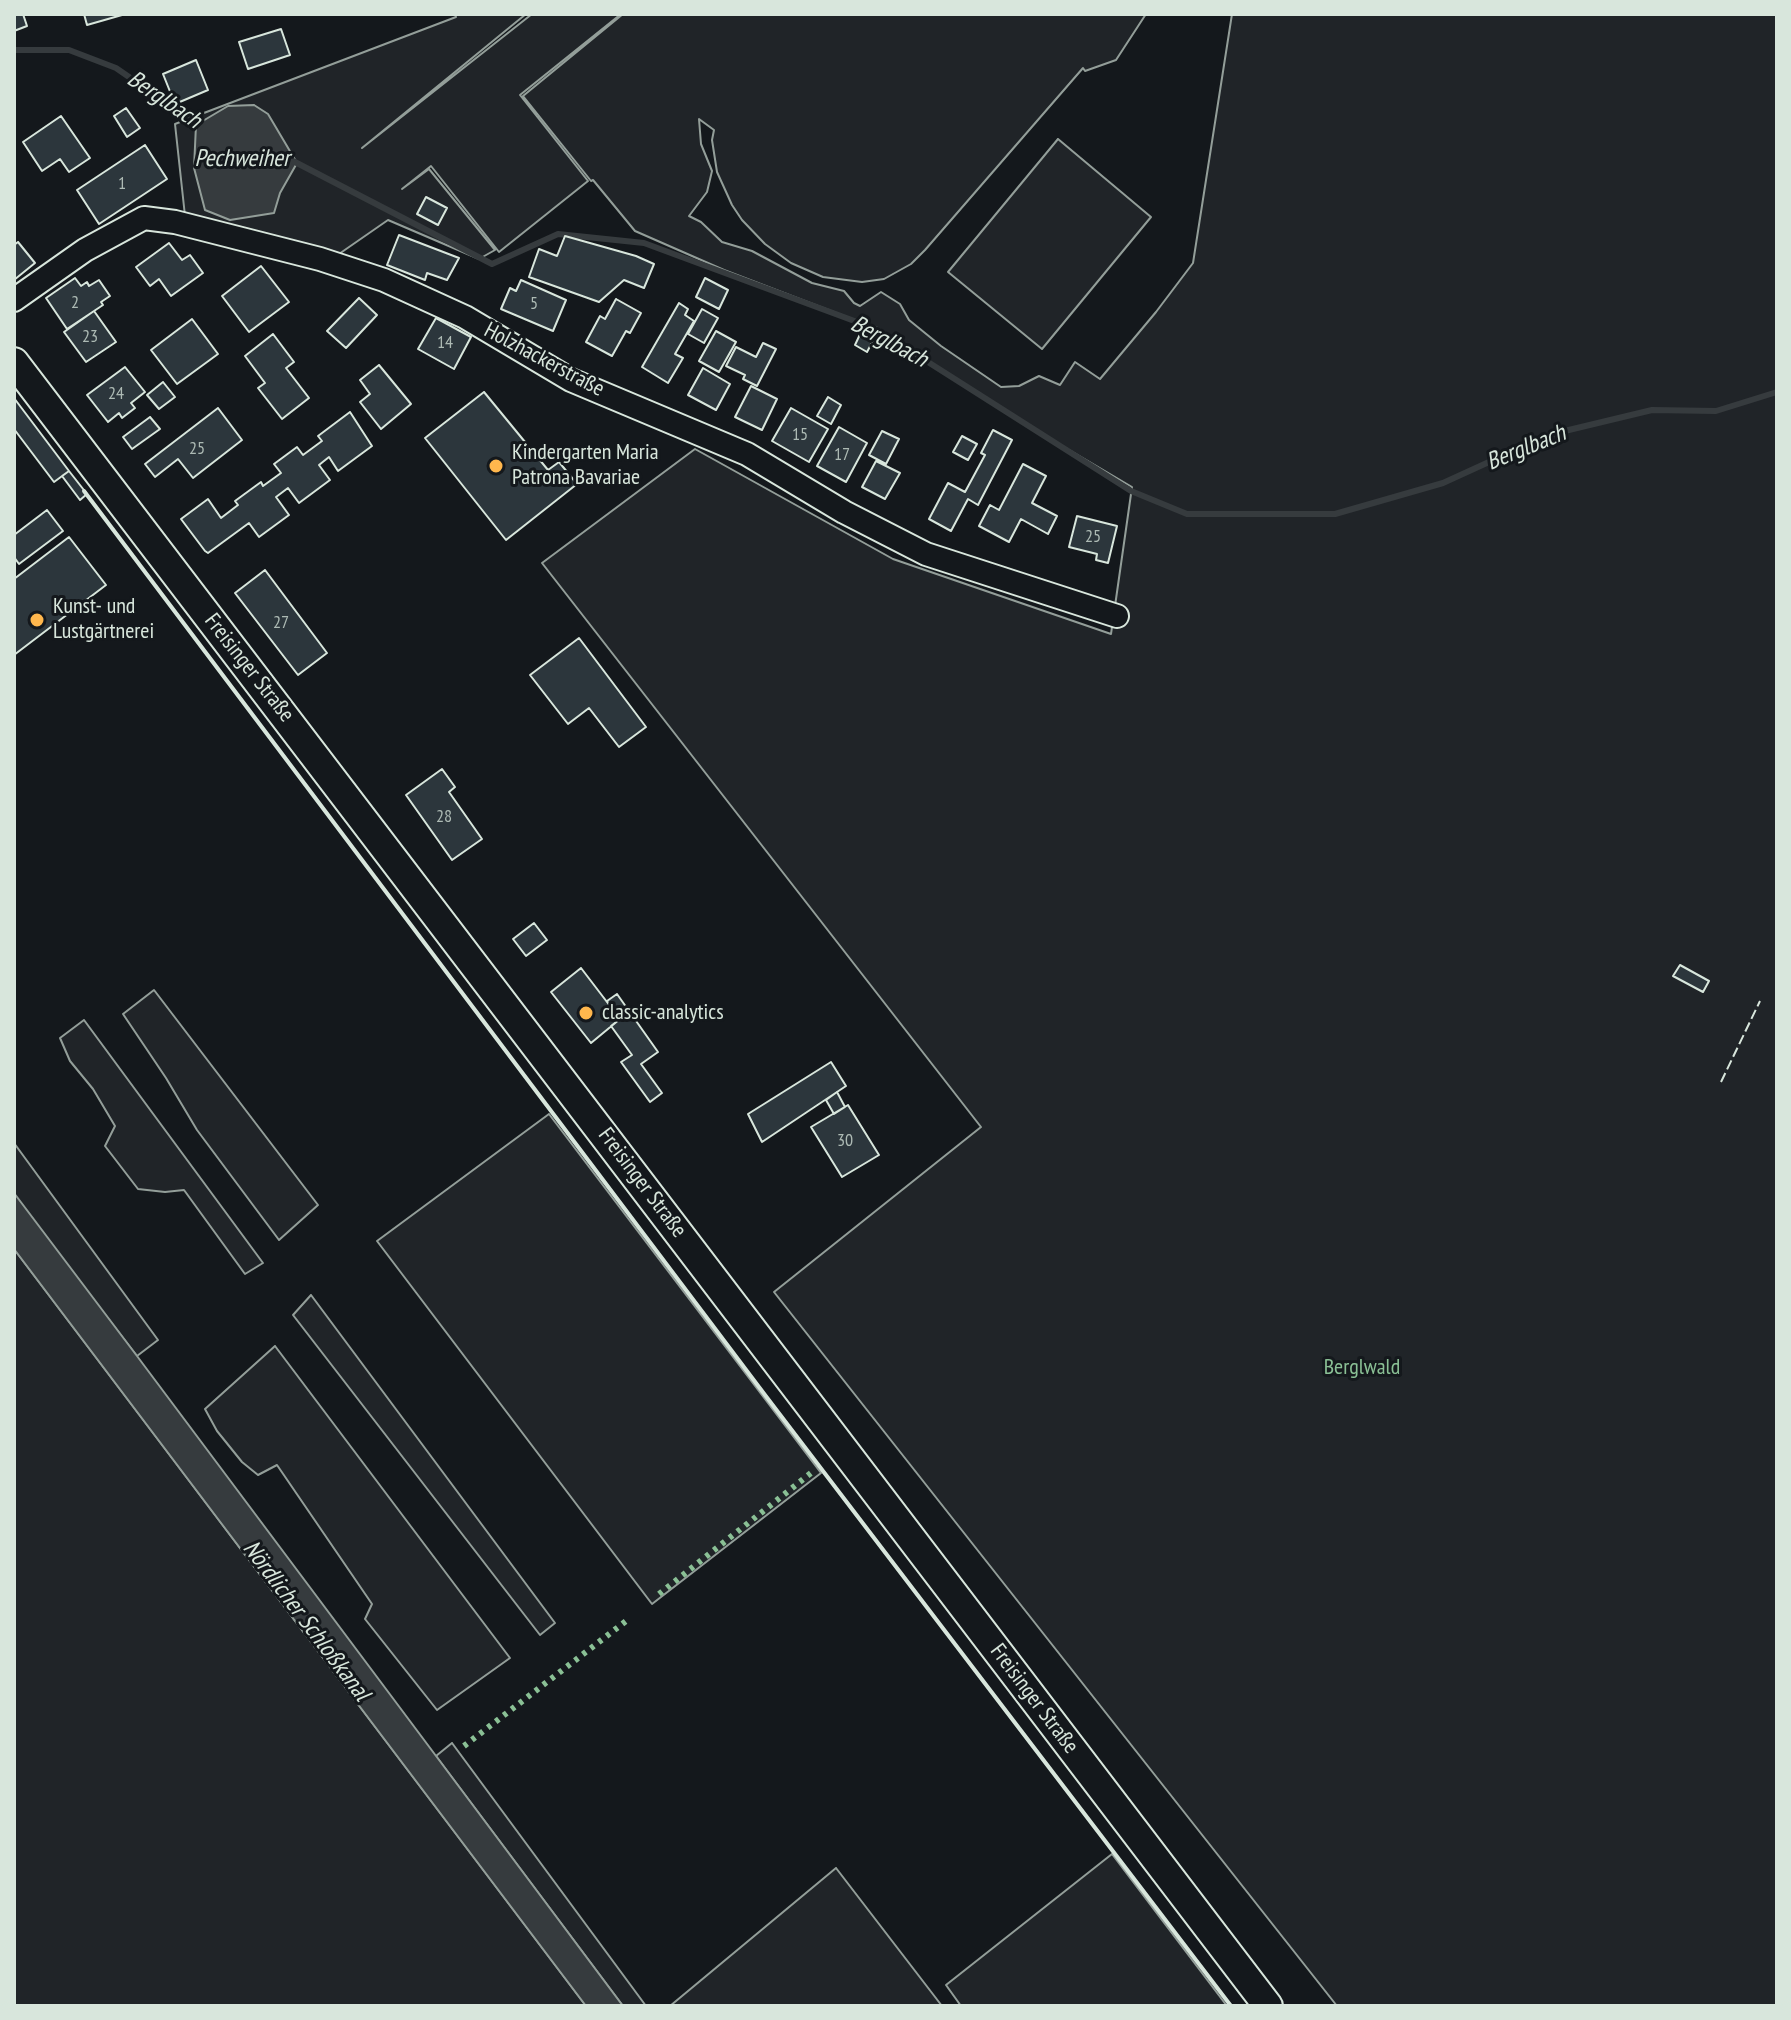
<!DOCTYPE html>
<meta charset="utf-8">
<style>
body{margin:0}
#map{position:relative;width:1791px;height:2020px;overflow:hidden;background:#14181c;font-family:"PT Sans Narrow",sans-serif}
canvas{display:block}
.frame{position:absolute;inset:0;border:16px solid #d8e6dc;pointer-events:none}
</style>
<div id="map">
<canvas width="1791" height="2020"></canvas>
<div class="frame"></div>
</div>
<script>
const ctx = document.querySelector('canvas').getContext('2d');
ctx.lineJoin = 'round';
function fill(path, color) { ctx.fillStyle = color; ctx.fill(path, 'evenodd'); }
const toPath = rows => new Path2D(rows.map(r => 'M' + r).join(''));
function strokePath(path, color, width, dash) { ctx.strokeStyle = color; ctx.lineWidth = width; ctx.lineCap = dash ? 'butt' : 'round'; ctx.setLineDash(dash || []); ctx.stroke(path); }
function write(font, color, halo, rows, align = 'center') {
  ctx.font = font + ' "PT Sans Narrow",sans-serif'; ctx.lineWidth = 6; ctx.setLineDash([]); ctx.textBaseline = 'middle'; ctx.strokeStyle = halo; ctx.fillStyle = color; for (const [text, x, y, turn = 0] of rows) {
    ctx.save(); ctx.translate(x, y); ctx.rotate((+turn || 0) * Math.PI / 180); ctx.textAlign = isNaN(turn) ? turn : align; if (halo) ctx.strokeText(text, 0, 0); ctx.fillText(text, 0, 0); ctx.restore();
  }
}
const green = toPath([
 [455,14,526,14,362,148,532,14,621,14,520,95,588,181,499,252,431,166,402,189,429,169,495,250,479,259,388,220,326,263,185,216,175,124,456,17,455,14],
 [623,14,1146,14,1116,60,1085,71,1083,68,925,250,911,264,884,279,862,282,823,277,791,263,765,244,742,220,732,205,717,172,712,140,714,130,699,119,701,144,712,171,707,192,689,216,701,222,722,242,752,251,812,283,844,291,854,303,860,306,881,292,900,304,909,320,941,346,1001,387,1019,386,1039,376,1060,385,1075,362,1100,379,1156,312,1193,263,1232,14,1777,14,1777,2006,1337,2006,774,1292,981,1127,542,563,695,449,893,559,1111,634,1132,487,1025,424,878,329,724,270,635,231,593,180,591,181,523,96,623,14],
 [1058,139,1151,217,1042,349,948,272,1058,139],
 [154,990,318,1205,279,1240,197,1130,166,1078,123,1014,154,990],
 [84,1020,263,1263,245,1274,184,1190,165,1192,138,1189,105,1146,115,1126,93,1089,70,1061,60,1038,84,1020],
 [549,1114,821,1473,652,1604,377,1241,549,1114],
 [14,1143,158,1340,137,1356,14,1197,14,1143],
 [14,1249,586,2006,14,2006,14,1249],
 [311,1295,555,1623,540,1635,293,1315,311,1295],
 [275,1346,510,1658,437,1710,365,1619,372,1604,277,1465,258,1475,242,1462,217,1431,205,1409,275,1346],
 [452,1743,646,2006,623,2006,436,1756,452,1743],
 [1112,1854,1227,2006,961,2006,946,1985,1112,1854],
 [836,1868,942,2006,670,2006,836,1868]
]);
fill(green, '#202428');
strokePath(green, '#939e99', 2);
const water = toPath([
 [254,105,268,114,297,163,280,193,274,213,230,220,205,210,194,168,196,125,228,106,254,105],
 [14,1193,137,1356,623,2006,586,2006,14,1249,14,1193]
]);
fill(water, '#363b3e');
strokePath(water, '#939e99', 2);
strokePath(toPath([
 [14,50,69,50,116,68,200,126],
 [293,161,492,264,558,234,644,243,876,329,1131,491,1187,514,1335,514,1443,483,1548,435,1652,410,1716,411,1777,392]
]), '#363b3e', 6);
const building = toPath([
 [14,14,23,14,27,26,14,31,14,14],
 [84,14,122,14,122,15,87,25,84,14],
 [281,29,290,55,248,69,239,42,281,29],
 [196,60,208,90,175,104,163,74,196,60],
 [126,108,140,128,127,137,114,116,126,108],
 [61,116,90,158,69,172,60,159,42,171,23,142,61,116],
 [145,145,167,179,99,224,77,190,145,145],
 [426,197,447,208,438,225,417,214,426,197],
 [399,235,459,258,447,280,427,273,425,280,387,265,399,235],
 [565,236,636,256,654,264,644,288,624,280,599,302,529,277,539,249,557,256,565,236],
 [18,242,35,263,14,280,14,245,18,242],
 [169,243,182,260,190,255,203,273,171,296,159,279,150,286,136,267,169,243],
 [261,266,289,302,249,332,222,296,261,266],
 [75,278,81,286,87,282,89,286,99,280,110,296,101,302,103,305,67,329,46,298,75,278],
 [705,278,728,290,719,309,696,297,705,278],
 [521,280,566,300,553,331,501,309,510,288,516,291,521,280],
 [359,298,377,315,346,348,327,331,359,298],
 [616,299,641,313,630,333,626,331,612,356,586,342,600,316,605,319,616,299],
 [679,303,688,309,685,315,694,321,675,354,683,358,668,383,642,367,679,303],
 [702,309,718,318,704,343,688,334,702,309],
 [94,311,116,342,86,362,64,332,94,311],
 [436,318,471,337,454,369,418,349,436,318],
 [192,319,218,354,177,384,151,350,192,319],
 [862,330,875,337,867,352,855,345,862,330],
 [716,331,736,342,719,372,699,361,716,331],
 [273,334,294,362,286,368,309,398,282,419,258,388,265,383,245,356,273,334],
 [763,343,776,349,757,386,743,379,745,375,726,366,736,347,756,357,763,343],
 [379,365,411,404,381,429,360,402,370,394,360,380,379,365],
 [125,367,145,392,131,403,135,408,122,418,119,413,108,422,87,395,125,367],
 [703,368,730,384,716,410,688,395,703,368],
 [163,382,175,397,159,409,147,395,163,382],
 [751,386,777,399,762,430,735,417,751,386],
 [484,392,548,470,559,462,577,484,506,540,425,438,484,392],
 [828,397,841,405,831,424,817,416,828,397],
 [14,398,69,471,54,482,14,429,14,398],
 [218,408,242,440,193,478,178,459,155,477,145,464,218,408],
 [791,408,828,429,809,462,772,441,791,408],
 [350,412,372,446,338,471,329,457,319,465,330,480,299,503,288,488,276,497,289,515,259,537,249,523,208,553,205,551,181,519,208,499,221,518,238,505,235,501,261,482,263,486,281,473,274,464,297,447,303,455,322,441,318,436,350,412],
 [150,417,160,429,132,449,123,437,150,417],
 [839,427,867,443,846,482,817,466,839,427],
 [993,430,1012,440,978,505,968,499,951,531,929,519,948,483,965,492,985,455,981,453,993,430],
 [882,431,899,439,886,464,869,455,882,431],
 [962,436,977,444,968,460,953,452,962,436],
 [876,461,900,473,885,499,862,487,876,461],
 [1023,464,1046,476,1032,503,1057,516,1048,534,1021,519,1009,542,979,526,990,505,999,510,1023,464],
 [69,471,87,494,80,500,62,476,69,471],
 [47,510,63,531,19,564,14,557,14,535,47,510],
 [1077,516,1117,526,1108,563,1096,560,1097,554,1069,547,1077,516],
 [69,537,106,585,14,655,14,579,69,537],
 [265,570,327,653,298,675,235,593,265,570],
 [579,638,646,727,619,747,589,708,568,724,530,675,579,638],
 [442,769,455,787,449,792,482,839,452,860,406,795,442,769],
 [534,923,547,940,526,956,513,939,534,923],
 [1680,965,1709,981,1703,992,1673,976,1680,965],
 [581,968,620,1019,591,1043,551,992,581,968],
 [617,994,658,1052,641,1064,662,1093,650,1102,621,1062,632,1055,611,1026,620,1019,607,1001,617,994],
 [831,1062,846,1086,762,1142,748,1114,831,1062],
 [837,1092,845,1107,834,1114,826,1100,837,1092],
 [848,1105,879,1155,842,1177,811,1127,848,1105]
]);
fill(building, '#2c363c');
strokePath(building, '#d8e6dc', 2);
const minor = toPath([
 [14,300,85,250,144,218,175,222,320,259,384,280,465,317,571,380,747,454,844,512,926,554,1117,616]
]);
const major = toPath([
 [14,362,1268,2006]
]);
strokePath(minor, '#d8e6dc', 26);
strokePath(major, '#d8e6dc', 32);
strokePath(minor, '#14181c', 22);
strokePath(major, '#14181c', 28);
strokePath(toPath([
 [659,1594,811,1473],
 [464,1746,630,1618]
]), '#8ac095', 6, [4, 6]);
strokePath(toPath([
 [1721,1082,1760,1001]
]), '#d8e6dc', 2, [10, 4]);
strokePath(toPath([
 [84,491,765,1395,1231,2006]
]), '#d8e6dc', 4);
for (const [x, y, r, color] of [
 [496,466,8,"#ffb74d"],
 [37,620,8,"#ffb74d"],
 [586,1013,8,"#ffb74d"]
]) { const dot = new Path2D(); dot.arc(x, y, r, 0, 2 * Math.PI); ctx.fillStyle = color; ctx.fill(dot); strokePath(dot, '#14181c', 3); }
write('18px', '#adbab4', null, [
 ["1",122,184],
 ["2",75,303],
 ["5",534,304],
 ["23",90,337],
 ["14",445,343],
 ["24",116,394],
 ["15",800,435],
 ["25",197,449],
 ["17",842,455],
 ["25",1093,537],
 ["27",281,623],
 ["28",444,817],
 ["30",845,1141]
]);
write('22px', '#d8e6dc', '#14181c', [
 ["Holzhackerstraße",544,360,28],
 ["Freisinger Straße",249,668,52],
 ["Freisinger Straße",642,1183,53],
 ["Freisinger Straße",1034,1699,53]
]);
write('22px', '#d8e6dc', '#14181c', [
 ["Kindergarten Maria",512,453],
 ["Patrona Bavariae",512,478],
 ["Kunst- und",53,607],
 ["Lustgärtnerei",53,632],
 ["classic-analytics",602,1013]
], 'left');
write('22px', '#8ac095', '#14181c', [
 ["Berglwald",1362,1368]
]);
write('italic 24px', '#d8e6dc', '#14181c', [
 ["Berglbach",164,100,34],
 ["Pechweiher",242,159],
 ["Berglbach",889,342,28],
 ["Berglbach",1526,448,-22],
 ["Nördlicher Schloßkanal",306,1621,53]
]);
</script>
